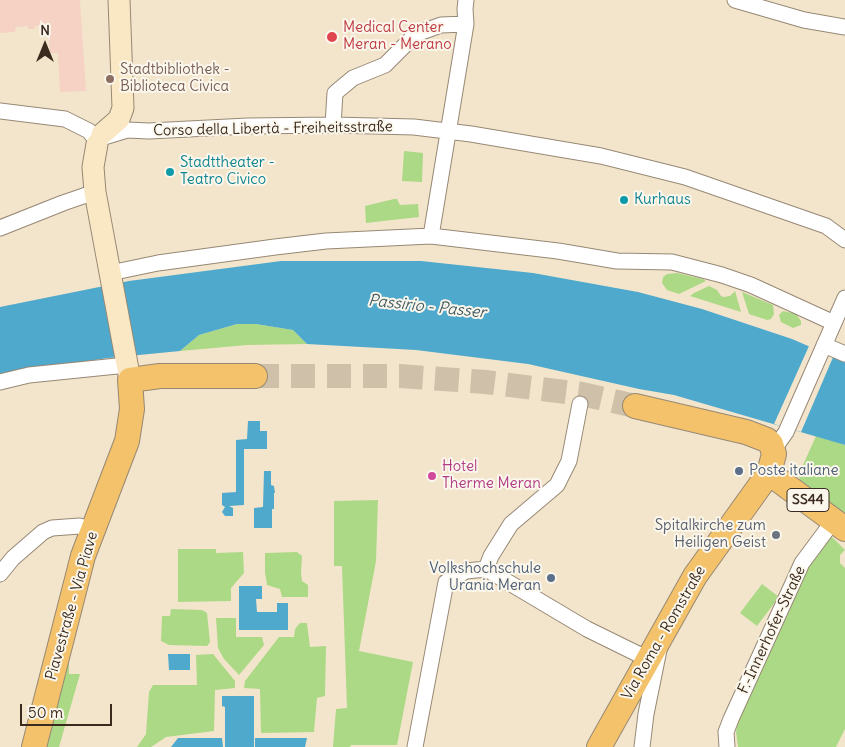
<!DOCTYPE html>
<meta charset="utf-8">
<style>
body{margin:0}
#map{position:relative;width:845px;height:747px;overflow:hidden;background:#f3e5cc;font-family:Delius,sans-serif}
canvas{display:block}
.north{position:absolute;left:20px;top:20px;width:50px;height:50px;-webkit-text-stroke:4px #fbf7ec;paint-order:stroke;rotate:0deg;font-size:14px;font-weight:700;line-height:20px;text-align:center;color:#3b2a1e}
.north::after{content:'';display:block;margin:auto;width:18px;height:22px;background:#3b2a1e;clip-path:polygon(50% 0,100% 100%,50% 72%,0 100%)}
.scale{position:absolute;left:20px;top:704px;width:92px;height:22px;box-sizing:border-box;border:2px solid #3b2a1e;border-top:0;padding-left:6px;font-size:15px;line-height:18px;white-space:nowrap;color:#3b2a1e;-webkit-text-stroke:4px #fbf7ec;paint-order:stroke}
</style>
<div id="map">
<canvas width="845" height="747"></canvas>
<div class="north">N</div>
<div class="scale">50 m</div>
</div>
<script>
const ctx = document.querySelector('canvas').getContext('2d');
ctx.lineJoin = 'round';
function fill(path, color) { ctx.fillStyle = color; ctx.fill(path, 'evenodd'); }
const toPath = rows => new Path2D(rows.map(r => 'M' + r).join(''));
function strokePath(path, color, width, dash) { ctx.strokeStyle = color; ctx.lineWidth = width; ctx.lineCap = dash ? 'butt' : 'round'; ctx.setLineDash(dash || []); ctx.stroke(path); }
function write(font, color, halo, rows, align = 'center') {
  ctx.font = font + ' Delius,sans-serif'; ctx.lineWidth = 4; ctx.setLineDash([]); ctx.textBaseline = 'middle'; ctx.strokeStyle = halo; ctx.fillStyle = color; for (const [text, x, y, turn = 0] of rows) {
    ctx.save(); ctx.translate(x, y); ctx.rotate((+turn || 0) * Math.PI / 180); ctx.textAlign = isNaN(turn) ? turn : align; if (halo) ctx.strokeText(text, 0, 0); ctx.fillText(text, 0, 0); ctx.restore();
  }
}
fill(toPath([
 [0,0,80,0,86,91,60,92,58,53,50,53,48,30,42,30,41,26,35,26,35,29,28,29,28,26,16,27,15,32,0,33]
]), '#f5d2c3');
fill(toPath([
 [404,151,423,153,422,182,402,181],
 [394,199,397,199,400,205,418,204,419,217,366,223,365,206],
 [677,273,703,279,706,281,679,294,667,290,662,283,663,277,667,274],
 [709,286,717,290,721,296,724,297,730,296,735,291,741,312,690,296,694,293],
 [742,292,773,305,774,314,771,319,767,320,749,314],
 [783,311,796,314,801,321,801,325,793,328,781,322,779,315],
 [237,324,256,324,293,330,307,344,247,345,180,351,199,335],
 [816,436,845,445,845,516,800,482,799,474],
 [378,500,376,561,359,651,413,662,397,745,351,745,350,747,333,747,336,709,347,708,342,566,334,566,334,501],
 [829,534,845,550,840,555,840,563,845,568,845,729,836,747,738,747,736,732,738,722,805,569],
 [178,549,216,549,216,553,243,552,244,573,231,588,231,601,178,602],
 [297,552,302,556,301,574,302,581,308,585,308,597,282,597,280,589,267,585,265,572,265,553],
 [762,584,779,597,757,626,740,613],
 [171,609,202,610,207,613,210,642,207,646,169,645,161,641,162,616,170,616],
 [216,618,236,618,236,637,262,637,264,645,239,675,224,659,218,648],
 [300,623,307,623,310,647,326,646,325,696,317,698,314,732,261,733,260,689,244,688,245,681,279,637,294,637,295,629],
 [213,654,235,681,235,688,215,690,214,731,166,737,151,747,137,747,146,734,149,692,153,685,197,685,196,655],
 [64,661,69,661,69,674,80,674,59,747,44,747]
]), '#acd985');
fill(toPath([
 [281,261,421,261,533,273,638,292,702,309,792,339,845,362,845,445,674,395,639,389,528,364,416,350,307,344,293,330,256,324,237,324,199,335,180,351,108,358,33,369,0,376,0,307,129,281],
 [248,421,260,421,260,431,267,431,267,449,244,449,244,505,229,506,233,508,233,516,225,516,222,512,225,507,222,505,222,493,236,492,236,440,247,439],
 [264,471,271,471,271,485,274,486,275,493,274,493,274,509,272,509,272,528,254,528,254,508,263,507],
 [239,586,262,586,262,599,256,599,257,612,277,612,277,603,288,603,288,630,239,630],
 [168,654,190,654,190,670,169,670],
 [222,696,254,696,254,747,225,747,225,707,222,706],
 [178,738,222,738,223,747,171,747],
 [255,738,307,738,305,747,255,747]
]), '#4ea9cc');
fill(toPath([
 [809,346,834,355,801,432,774,424]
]), '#f3e5cc');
strokePath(toPath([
 [255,376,400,376,485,382,582,394,635,406]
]), '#cec0a9', 24, [24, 12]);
const street = toPath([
 [735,0,804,20,845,27],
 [0,111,65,119,89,131,92,135],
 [333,125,335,93,353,78,385,65,416,34,441,25,466,24],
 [104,137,127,130,149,131,248,126,333,125,414,127,471,134,601,156,685,177,826,226,845,240],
 [0,228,63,203,95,192],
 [431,236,466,24,465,9,466,0],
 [110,273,158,263,275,247,326,241,431,236,558,251,617,261,672,262,722,275,751,285,834,323],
 [824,345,845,354],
 [0,382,29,375,127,365],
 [774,449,786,432,845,298],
 [486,569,491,556,511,524,557,485,569,461,580,404],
 [486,569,587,629,648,659],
 [0,574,13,558,43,532,52,528,80,526,92,530],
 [415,747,446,582,466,571,486,569],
 [642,747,646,714,659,650],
 [727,747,726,732,731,719,802,563,834,520]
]);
const secondary = toPath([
 [102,134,119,119,123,108,119,0],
 [97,144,93,167,95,192,130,380]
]);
const primary = toPath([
 [769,473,845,529],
 [34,747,83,556,127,441,132,409,130,380,160,376,255,376],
 [599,747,695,576,769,473,774,454,771,444,767,440,746,432,635,406]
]);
strokePath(street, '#978875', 17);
strokePath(secondary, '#978875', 23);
strokePath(primary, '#978875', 26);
strokePath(street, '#fff', 15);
strokePath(secondary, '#fae7c3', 21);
strokePath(primary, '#f3c26a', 24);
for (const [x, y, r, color] of [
 [332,37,6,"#e0444e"],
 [110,79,5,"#8d6e63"],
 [170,172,5,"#0f9aa8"],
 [624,200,5,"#0f9aa8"],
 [739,471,5,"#5c6f8a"],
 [432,476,5,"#d1479c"],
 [776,535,5,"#6b7280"],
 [551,578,5,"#5c6f8a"]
]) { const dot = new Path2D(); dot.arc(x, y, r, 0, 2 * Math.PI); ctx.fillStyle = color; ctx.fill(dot); strokePath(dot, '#fbf7ec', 2); }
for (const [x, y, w] of [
 [808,500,42]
]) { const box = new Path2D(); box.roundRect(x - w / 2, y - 11.5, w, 23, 4); ctx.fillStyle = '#fbf7ec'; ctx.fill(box); strokePath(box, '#3b2a1e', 1); }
write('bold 14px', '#3b2a1e', null, [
 ["SS44",808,500]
]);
write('15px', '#be3a42', '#fbf7ec', [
 ["Medical Center",343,28],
 ["Meran - Merano",343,45]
], 'left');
write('15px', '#785e54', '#fbf7ec', [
 ["Stadtbibliothek -",120,70],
 ["Biblioteca Civica",120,87]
], 'left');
write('15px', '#3b2a1e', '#fbf7ec', [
 ["Corso della Libertà - Freiheitsstraße",273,129,-1],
 ["Piavestraße - Via Piave",72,606,-74],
 ["F.-Innerhofer-Straße",772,630,-65],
 ["Via Roma - Romstraße",664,633,-60]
]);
write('15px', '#0d838f', '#fbf7ec', [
 ["Stadttheater -",180,163],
 ["Teatro Civico",180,180],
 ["Kurhaus",634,200]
], 'left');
write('15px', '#b23c85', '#fbf7ec', [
 ["Hotel",442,467],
 ["Therme Meran",442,484]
], 'left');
write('15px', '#4e5e75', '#fbf7ec', [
 ["Poste italiane",749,471],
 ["Volkshochschule",541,569,"right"],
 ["Urania Meran",541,586,"right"]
], 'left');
write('15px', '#5b616d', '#fbf7ec', [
 ["Spitalkirche zum",766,526],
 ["Heiligen Geist",766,543]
], 'right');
write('italic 16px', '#435d64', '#fbf7ec', [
 ["Passirio - Passer",427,307,6]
]);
</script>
